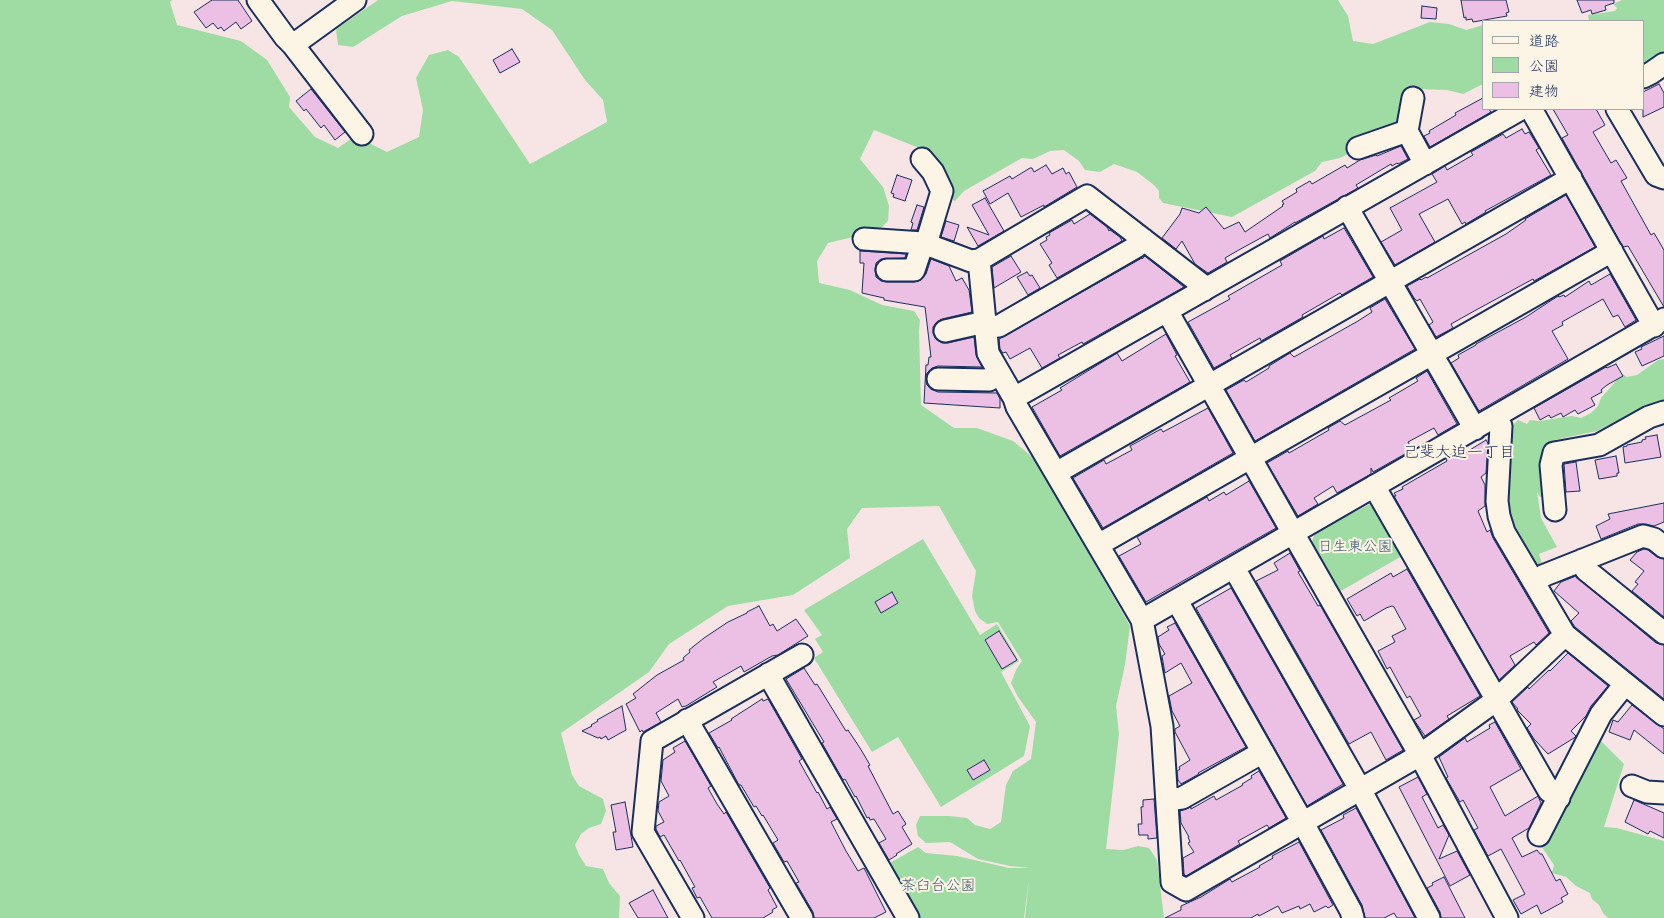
<!DOCTYPE html>
<meta charset="utf-8">
<style>
body{margin:0}
#map{position:relative;width:1664px;height:918px;overflow:hidden;background:#f7e5e5;font-family:"Playpen Sans","Klee One",sans-serif}
canvas{display:block}
.legend{position:absolute;left:1482px;top:20px;width:162px;height:90px;box-sizing:border-box;background:#fcf5e5;border:1px solid #a2a6af;margin:0;padding:6px 9px;list-style:none;font-size:15px;color:#1b2f5e}
.legend li{display:flex;align-items:center;gap:10px;height:25px}
.legend b{width:25px;border:1px solid #a2a6af}
</style>
<div id="map">
<canvas width="1664" height="918"></canvas>
<ul class="legend">
<li><b style="height:6px;background:#fcf5e5"></b>道路</li>
<li><b style="height:14px;background:#9edca4"></b>公園</li>
<li><b style="height:14px;background:#ecc0e5"></b>建物</li>
</ul>
</div>
<script>
const ctx = document.querySelector('canvas').getContext('2d');
ctx.lineJoin = 'round';
function fill(path, color) { ctx.fillStyle = color; ctx.fill(path, 'evenodd'); }
const toPath = rows => new Path2D(rows.map(r => 'M' + r).join(''));
function strokePath(path, color, width, dash) { ctx.strokeStyle = color; ctx.lineWidth = width; ctx.lineCap = dash ? 'butt' : 'round'; ctx.setLineDash(dash || []); ctx.stroke(path); }
function write(font, color, halo, rows, align = 'center') {
  ctx.font = font + ' "Playpen Sans","Klee One",sans-serif'; ctx.lineWidth = 4; ctx.setLineDash([]); ctx.textBaseline = 'middle'; ctx.strokeStyle = halo; ctx.fillStyle = color; for (const [text, x, y, turn = 0] of rows) {
    ctx.save(); ctx.translate(x, y); ctx.rotate((+turn || 0) * Math.PI / 180); ctx.textAlign = isNaN(turn) ? turn : align; if (halo) ctx.strokeText(text, 0, 0); ctx.fillText(text, 0, 0); ctx.restore();
  }
}
fill(toPath([
 [0,0,172,0,170,2,177,25,241,41,267,60,290,97,289,107,315,137,338,148,355,136,387,152,419,137,423,110,416,78,429,55,448,50,459,57,530,164,607,122,603,100,585,80,552,30,522,9,452,1,402,16,353,47,338,45,336,29,378,0,1338,0,1348,16,1353,41,1373,44,1430,22,1449,24,1466,30,1483,25,1483,84,1463,94,1447,90,1416,89,1404,125,1340,158,1322,162,1315,171,1232,217,1163,203,1159,198,1159,191,1154,185,1137,172,1114,164,1100,172,1085,170,1079,161,1064,150,1050,151,1033,159,1022,158,964,191,955,201,953,200,950,188,929,152,874,130,860,159,883,187,889,206,888,221,878,231,828,243,817,261,819,283,850,290,882,305,914,311,920,320,919,331,921,405,954,428,977,428,1013,441,1036,460,1130,626,1125,665,1116,706,1119,734,1106,849,1123,850,1138,846,1149,848,1157,860,1164,918,1025,918,1029,877,1024,918,919,918,888,864,918,847,926,853,957,856,1009,868,1030,868,1010,866,978,859,950,842,926,843,918,836,916,825,920,816,950,816,967,818,975,825,990,829,1001,822,1006,785,1013,771,1031,759,1036,722,1018,697,1011,683,1016,670,1022,661,998,622,987,624,979,618,975,611,972,596,976,571,939,506,862,508,847,529,850,558,793,595,728,606,669,644,649,672,561,733,572,775,579,786,603,799,606,811,601,824,589,828,581,834,575,845,579,855,586,866,603,869,609,883,620,896,619,918,0,918],
 [1622,0,1664,0,1664,59,1643,68,1643,21,1589,21,1588,15,1615,11,1617,8,1613,4],
 [1664,359,1664,403,1648,405,1597,431,1554,440,1549,448,1544,497,1540,497,1537,492,1541,518,1557,547,1539,554,1544,570,1540,571,1506,521,1508,430,1518,420,1527,424,1530,420,1539,421,1572,416,1581,418,1591,413,1598,406,1601,398,1615,382,1621,373,1627,377,1637,375,1658,360],
 [1370,504,1375,507,1402,556,1339,592,1311,545,1315,532],
 [923,539,980,635,997,624,1019,661,1001,672,1030,726,1024,756,941,807,898,737,872,752,814,658,823,652,815,639,822,635,804,610],
 [1595,735,1624,764,1604,827,1617,828,1664,841,1664,918,1608,918,1603,913,1599,905,1592,899,1590,893,1576,886,1566,877,1552,873,1554,865,1539,843]
]), '#9edca4');
const building = toPath([
 [212,0,238,0,252,21,241,29,236,22,224,31,221,27,218,29,213,23,206,28,194,12,212,0],
 [1461,0,1506,0,1509,12,1506,13,1507,16,1473,22,1472,19,1466,20,1466,17,1464,18,1461,0],
 [1577,0,1614,0,1614,3,1605,6,1606,10,1592,14,1591,10,1582,13,1577,0],
 [1422,6,1437,8,1436,19,1421,18,1422,6],
 [512,49,520,62,500,73,493,60,512,49],
 [1659,84,1664,93,1664,107,1643,117,1643,92,1659,84],
 [311,89,345,132,335,140,324,125,321,128,306,109,304,111,296,101,311,89],
 [1483,98,1483,109,1489,109,1491,112,1430,147,1424,136,1430,133,1429,131,1456,115,1455,113,1483,98],
 [1553,109,1596,109,1605,125,1593,132,1611,163,1616,160,1627,178,1621,181,1651,235,1654,233,1664,250,1664,307,1628,246,1623,247,1562,138,1568,135,1553,109],
 [1522,129,1525,134,1529,132,1539,148,1536,150,1551,175,1485,211,1486,212,1466,224,1465,222,1462,224,1448,199,1419,214,1435,242,1395,265,1381,242,1402,230,1390,208,1437,182,1432,174,1445,166,1447,170,1473,155,1471,152,1503,134,1506,138,1522,129],
 [1401,146,1408,159,1398,164,1397,163,1392,166,1391,164,1356,185,1358,188,1295,223,1295,222,1270,238,1268,234,1237,251,1225,258,1227,262,1208,273,1195,264,1182,241,1176,249,1162,238,1180,214,1182,208,1199,213,1206,207,1224,229,1239,222,1245,232,1283,206,1282,205,1284,204,1282,201,1297,192,1296,189,1310,181,1312,184,1345,165,1347,168,1360,160,1376,155,1377,156,1401,146],
 [1046,165,1052,174,1063,168,1066,174,1069,172,1077,187,1044,207,1044,205,1021,217,1008,193,990,204,983,191,1010,176,1012,179,1030,168,1032,168,1034,172,1046,165],
 [897,175,912,180,905,201,893,197,894,194,891,193,897,175],
 [1566,195,1595,247,1534,281,1533,279,1476,310,1451,324,1453,328,1436,337,1429,325,1433,322,1420,299,1417,301,1414,298,1407,286,1420,279,1421,280,1426,277,1427,278,1506,234,1526,220,1525,219,1566,195],
 [985,198,1004,231,978,246,967,227,989,235,972,205,985,198],
 [917,205,924,207,917,230,911,230,913,223,911,222,917,205],
 [1090,214,1107,227,1109,231,1110,230,1120,237,1122,241,1057,278,1049,265,1052,263,1040,244,1047,240,1046,237,1050,235,1049,233,1072,220,1074,224,1090,214],
 [946,221,959,225,954,241,941,237,946,221],
 [1344,228,1373,277,1342,295,1340,293,1302,315,1303,317,1261,341,1260,338,1230,355,1232,358,1214,368,1188,322,1230,299,1228,296,1282,265,1280,261,1323,236,1324,239,1344,228],
 [860,251,906,254,905,258,881,259,876,263,875,270,876,277,881,281,887,282,914,282,921,280,926,274,931,259,949,266,956,281,962,278,969,290,972,312,942,319,937,322,933,327,933,333,936,339,942,343,948,343,974,337,976,355,982,367,938,366,932,368,927,373,926,378,927,385,931,389,938,392,997,393,1000,399,1000,408,924,403,926,365,928,365,929,357,931,357,925,307,884,300,884,298,862,293,864,263,860,263,860,251],
 [1011,256,1021,272,994,288,992,267,1011,256],
 [1145,256,1184,287,1083,344,1082,342,1058,355,1060,358,1042,368,1030,348,1010,359,1006,352,1003,353,1000,349,999,339,1142,258,1142,259,1145,256],
 [1027,272,1030,276,1032,275,1040,288,1028,295,1017,277,1027,272],
 [1610,274,1636,320,1625,327,1618,315,1613,317,1603,299,1576,314,1562,322,1563,325,1552,331,1568,359,1479,411,1451,363,1459,358,1458,355,1476,345,1476,344,1526,317,1558,296,1559,297,1564,295,1565,297,1589,281,1591,285,1610,274],
 [1385,299,1415,349,1255,441,1226,390,1244,380,1246,382,1269,368,1269,366,1290,353,1294,357,1358,321,1372,312,1370,308,1385,299],
 [1166,334,1177,355,1175,356,1190,382,1060,456,1032,407,1062,390,1060,388,1117,353,1122,361,1166,334],
 [1664,336,1664,356,1642,366,1635,352,1642,349,1641,347,1664,336],
 [1616,364,1623,376,1607,385,1601,390,1602,392,1591,398,1595,405,1578,414,1575,410,1563,417,1561,413,1551,418,1549,415,1540,420,1534,408,1606,367,1607,368,1616,364],
 [1427,371,1457,424,1438,435,1434,428,1408,442,1412,450,1373,472,1371,468,1371,474,1337,493,1333,486,1314,498,1318,504,1298,516,1267,463,1288,451,1289,453,1329,430,1328,428,1340,421,1345,425,1391,400,1389,398,1418,381,1416,378,1427,371],
 [1208,408,1233,453,1103,528,1073,478,1104,460,1106,464,1132,450,1130,446,1161,429,1163,432,1208,408],
 [1657,435,1661,457,1625,463,1623,447,1627,446,1627,445,1642,442,1642,440,1646,439,1645,437,1657,435],
 [1486,440,1488,443,1486,473,1481,477,1485,485,1485,506,1478,511,1487,532,1490,530,1493,538,1549,633,1536,645,1534,642,1510,656,1515,665,1499,680,1394,496,1396,496,1394,493,1403,489,1402,487,1447,461,1446,459,1463,449,1465,453,1486,440],
 [1616,456,1619,473,1617,473,1617,476,1599,479,1595,460,1616,456],
 [1576,462,1580,491,1566,492,1564,464,1576,462],
 [1249,481,1276,528,1146,602,1119,556,1141,544,1137,537,1207,497,1209,501,1224,492,1226,495,1249,481],
 [1664,503,1664,522,1654,526,1646,524,1638,524,1601,539,1596,526,1610,519,1608,514,1664,503],
 [1644,549,1648,550,1657,557,1664,559,1664,617,1632,591,1638,584,1635,582,1644,571,1630,560,1637,552,1644,549],
 [1290,553,1300,571,1298,572,1318,606,1320,605,1403,750,1386,760,1371,732,1349,744,1256,581,1278,570,1274,563,1290,553],
 [1407,569,1480,696,1447,716,1449,719,1425,736,1414,720,1421,716,1410,696,1407,698,1390,667,1387,669,1378,651,1395,642,1392,636,1406,629,1394,607,1392,606,1386,608,1364,621,1360,614,1357,616,1347,599,1391,573,1393,577,1407,569],
 [1576,576,1656,643,1664,645,1664,699,1575,627,1571,621,1579,613,1554,591,1561,582,1576,576],
 [1231,588,1343,784,1307,806,1196,608,1231,588],
 [892,592,898,603,881,613,875,602,892,592],
 [759,606,770,626,773,624,777,631,796,619,808,636,778,655,772,656,744,672,741,666,713,682,717,687,686,706,682,707,678,699,656,713,661,722,643,732,642,730,640,732,626,704,636,698,633,694,657,675,684,660,683,658,690,652,689,650,704,638,728,622,747,613,747,612,759,606],
 [1175,623,1246,747,1198,773,1199,774,1181,784,1178,780,1177,771,1180,769,1179,767,1190,760,1175,732,1175,729,1180,726,1172,711,1169,696,1192,683,1181,663,1165,673,1162,656,1165,654,1159,644,1158,637,1169,630,1167,627,1175,623],
 [999,631,1017,660,1002,669,985,640,999,631],
 [1568,653,1608,686,1591,706,1586,716,1571,731,1576,736,1574,738,1548,754,1534,739,1527,728,1531,724,1518,711,1517,709,1518,709,1512,702,1528,687,1529,689,1549,670,1550,671,1568,653],
 [804,668,815,685,817,684,846,731,848,730,860,748,870,765,868,766,893,814,898,811,906,824,902,827,912,844,896,854,897,855,889,860,879,843,886,839,874,819,870,820,869,817,867,818,856,796,855,797,845,779,843,780,822,743,824,742,786,679,804,668],
 [762,699,763,701,768,699,802,759,799,761,817,793,818,792,827,809,830,807,837,819,831,822,846,851,858,871,864,868,886,912,874,918,814,918,813,912,796,883,799,882,787,861,784,862,773,843,778,840,763,815,762,816,756,806,754,807,741,785,739,785,719,747,718,748,709,733,732,720,731,719,762,699],
 [1632,705,1664,729,1664,754,1634,730,1630,740,1609,732,1613,720,1618,722,1632,705],
 [622,706,626,730,608,740,606,736,601,739,600,737,598,738,582,731,592,726,591,725,598,721,597,720,622,706],
 [1495,722,1521,769,1490,787,1505,816,1538,796,1541,803,1529,828,1512,838,1522,857,1537,850,1540,854,1542,854,1556,881,1560,879,1568,894,1561,898,1563,902,1541,914,1537,905,1521,914,1513,900,1525,894,1501,849,1488,856,1474,830,1478,828,1463,800,1460,802,1446,778,1448,777,1439,757,1465,738,1467,742,1490,728,1489,725,1495,722],
 [685,741,711,786,708,788,717,804,724,814,726,812,770,888,768,890,777,907,772,910,773,912,763,918,712,918,700,897,697,898,692,888,695,887,680,860,679,861,664,835,660,837,656,829,656,826,664,822,658,811,659,802,669,796,661,781,663,760,675,752,673,748,685,741],
 [984,760,990,770,973,780,967,770,984,760],
 [1259,771,1286,818,1269,828,1267,825,1238,841,1240,844,1186,876,1184,874,1183,858,1194,852,1188,843,1190,842,1188,837,1189,837,1181,823,1180,811,1191,807,1191,809,1214,796,1216,800,1243,785,1242,784,1252,778,1251,776,1259,771],
 [1418,777,1427,794,1422,797,1438,828,1443,825,1449,835,1439,859,1457,851,1470,875,1450,886,1399,787,1418,777],
 [1154,799,1157,838,1148,839,1148,835,1139,835,1138,824,1142,824,1141,807,1143,807,1143,800,1154,799],
 [1634,800,1664,813,1664,838,1650,831,1648,834,1625,822,1634,800],
 [625,802,633,847,616,850,613,832,616,832,611,805,625,802],
 [1356,808,1415,918,1397,918,1394,913,1384,918,1365,918,1362,905,1321,830,1344,818,1343,815,1356,808],
 [1299,842,1333,905,1328,908,1326,906,1314,912,1310,904,1300,909,1299,906,1282,913,1278,906,1259,916,1258,914,1251,918,1165,918,1181,910,1181,906,1201,897,1230,879,1232,882,1260,867,1259,866,1273,858,1272,856,1299,842],
 [1444,877,1465,918,1441,918,1440,912,1427,888,1433,885,1432,883,1444,877],
 [653,890,668,918,638,918,629,903,653,890]
]);
fill(building, '#ecc0e5');
strokePath(building, '#1b2f5e', 1);
const minor = toPath([
 [258,0,285,37,293,45,362,134],
 [293,45,355,0],
 [1643,77,1651,73,1664,64],
 [1413,98,1407,131,1425,164],
 [1531,109,1654,326],
 [1617,109,1656,175,1664,178],
 [1358,148,1407,131],
 [922,159,933,172,942,191,926,244],
 [1347,207,1475,429],
 [864,239,923,243,971,261,979,260],
 [887,270,914,270,923,243],
 [1204,290,1201,284,1087,196,979,260,988,353,1014,398,1017,407,1142,620,1162,726,1172,882,1186,890,1420,755,1495,701,1565,635],
 [985,327,999,326,1136,247,1143,239],
 [945,331,985,322],
 [938,379,989,380,1000,374],
 [1014,398,1521,109],
 [1496,417,1501,426,1497,501,1499,516,1504,532,1565,635,1664,715],
 [1056,473,1571,178],
 [1374,486,1549,791,1559,798],
 [1555,510,1551,465,1554,453,1599,445,1649,417,1664,412],
 [1098,545,1612,251],
 [1582,560,1586,570,1664,633],
 [1234,568,1360,789,1429,918],
 [1533,581,1545,575,1643,536,1654,539,1664,547],
 [1177,601,1303,823,1351,911,1353,918],
 [1142,620,1293,533,1167,311],
 [768,674,908,918],
 [687,720,802,918],
 [1632,786,1647,792,1664,793],
 [1167,800,1182,798,1263,752],
 [1539,835,1601,714,1625,684],
 [693,918,643,832,652,741,802,655],
 [1507,918,1420,755,1293,533,1664,319]
]);
strokePath(minor, '#1b2f5e', 25);
strokePath(minor, '#fcf5e5', 21);
write('15px', '#3c5a70', '#fcf5e5', [
 ["日生東公園",1355,547],
 ["茶臼台公園",938,886]
]);
write('16px', '#1b2f5e', '#fcf5e5', [
 ["己斐大迫一丁目",1459,453]
]);
</script>
